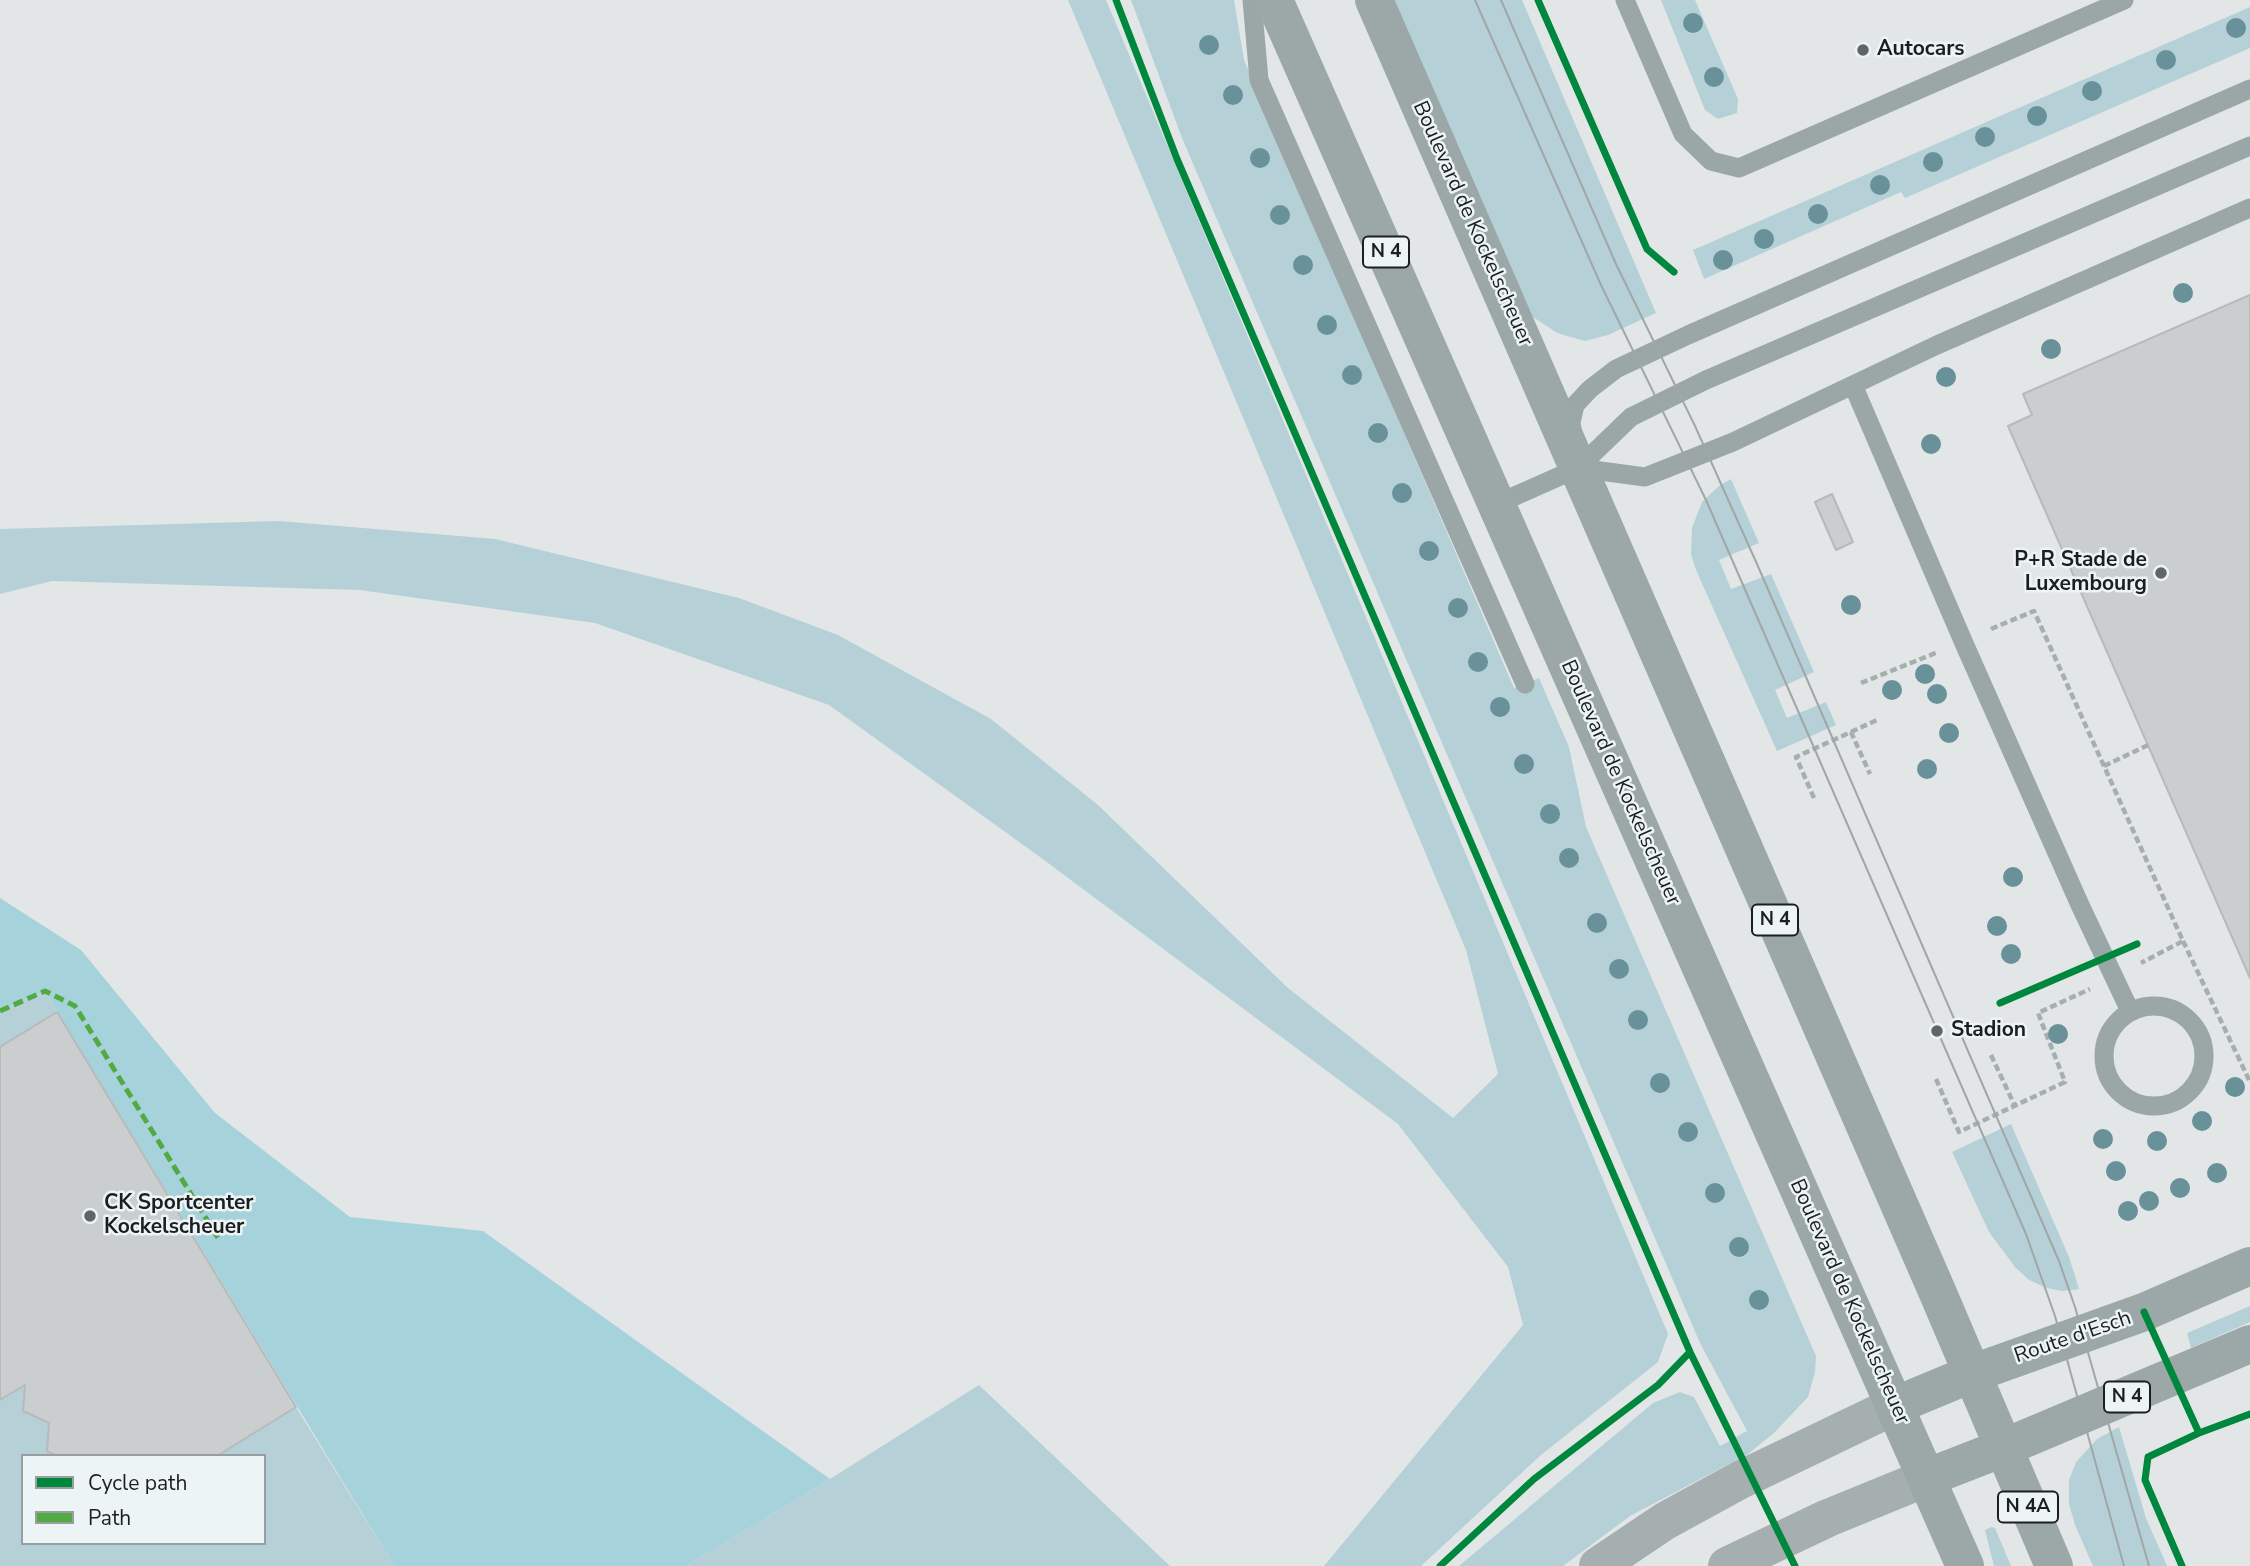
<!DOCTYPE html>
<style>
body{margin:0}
#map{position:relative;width:2250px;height:1566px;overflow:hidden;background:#e2e6e7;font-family:"Nunito Sans",sans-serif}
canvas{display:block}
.legend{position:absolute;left:21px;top:1454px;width:245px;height:91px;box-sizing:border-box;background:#edf4f6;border:2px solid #999fa0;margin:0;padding:9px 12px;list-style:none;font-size:21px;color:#1c1f20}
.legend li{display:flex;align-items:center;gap:14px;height:35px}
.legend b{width:35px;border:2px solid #999fa0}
</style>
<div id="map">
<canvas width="2250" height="1566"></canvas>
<ul class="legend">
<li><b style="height:9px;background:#00873e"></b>Cycle path</li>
<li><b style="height:9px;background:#52aa43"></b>Path</li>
</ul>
</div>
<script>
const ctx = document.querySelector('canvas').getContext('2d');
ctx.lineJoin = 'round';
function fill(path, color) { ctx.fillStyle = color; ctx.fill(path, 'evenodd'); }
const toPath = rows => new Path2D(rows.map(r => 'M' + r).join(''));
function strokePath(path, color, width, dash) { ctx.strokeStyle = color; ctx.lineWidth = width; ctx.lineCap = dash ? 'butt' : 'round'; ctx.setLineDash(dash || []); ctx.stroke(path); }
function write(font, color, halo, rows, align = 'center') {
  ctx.font = font + ' "Nunito Sans",sans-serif'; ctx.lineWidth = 5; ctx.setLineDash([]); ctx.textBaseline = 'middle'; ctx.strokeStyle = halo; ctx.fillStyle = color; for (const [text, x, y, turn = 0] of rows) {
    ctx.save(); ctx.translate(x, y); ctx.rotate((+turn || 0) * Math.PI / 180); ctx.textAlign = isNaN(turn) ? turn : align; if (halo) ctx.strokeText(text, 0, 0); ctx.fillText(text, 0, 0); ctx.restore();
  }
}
fill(toPath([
 [1068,0,1106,0,1668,1334,1658,1362,1541,1455,1421,1566,1324,1566,1523,1325,1508,1267,1398,1124,1040,857,829,705,595,623,360,590,52,581,0,594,0,529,279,521,495,539,739,598,838,635,991,719,1098,805,1288,988,1453,1118,1498,1074,1466,950],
 [1131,0,1234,0,1244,60,1304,201,1514,688,1539,678,1569,747,1586,827,1816,1356,1815,1372,1808,1397,1774,1433,1748,1454,1630,1516,1563,1566,1459,1566,1653,1403,1680,1392,1694,1397,1720,1446,1747,1431,1700,1343,1182,138],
 [1390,0,1522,0,1656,313,1608,335,1585,341,1557,333,1533,317],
 [1661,0,1695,0,1738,99,1737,113,1718,119,1705,110],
 [2250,7,2250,48,1905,198,1901,192,1704,279,1693,250],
 [1731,479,1759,543,1719,560,1731,589,1771,574,1814,672,1775,690,1787,718,1826,702,1836,725,1777,751,1696,570,1691,554,1692,528,1702,502,1719,486],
 [45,991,296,1407,394,1566,0,1566,0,1011],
 [23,1456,264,1456,264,1543,23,1543],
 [2011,1124,2069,1257,2079,1289,2062,1291,2047,1288,2029,1280,2015,1267,1989,1232,1952,1152],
 [2250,1306,2250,1322,2191,1348,2187,1333],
 [979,1385,1170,1566,686,1566,830,1479],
 [2119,1427,2146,1518,2167,1566,2093,1566,2075,1525,2069,1504,2069,1480,2076,1462,2097,1439],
 [1991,1527,1995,1528,2011,1566,1994,1566,1985,1530]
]), '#b5d1d7');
fill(toPath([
 [0,898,81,950,215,1113,350,1217,483,1231,830,1479,686,1566,394,1566,45,991,0,1011]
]), '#a6d2db');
const building = toPath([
 [2250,295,2250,978,2008,426,2032,415,2023,394,2250,295],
 [1832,494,1853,542,1836,550,1815,502,1832,494],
 [57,1012,296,1407,217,1456,57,1456,47,1451,49,1423,23,1411,25,1385,0,1400,0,1047,57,1012]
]);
fill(building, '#cbcecf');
strokePath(building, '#b7babb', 2);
strokePath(toPath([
 [1991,629,2034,611,2183,941,2141,963],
 [1861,683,1938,652],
 [1851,732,1877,720],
 [2104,766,2148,745],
 [1814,798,1796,757,1851,732,1870,774],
 [2183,941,2250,1082],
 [1991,1055,2014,1104],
 [1936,1079,1959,1132,2065,1082,2038,1013,2090,989]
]), '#a7aeae', 4.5, [7, 3.5]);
strokePath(toPath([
 [1252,0,1259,80,1525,684],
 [1625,0,1683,134,1711,161,1739,168,2124,0],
 [1853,385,1963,641,2080,905,2130,1011],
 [1573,436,1571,422,1575,405,1590,389,1616,369,1688,335,2250,89],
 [1578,468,1645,477,1733,442,1937,345,2250,208],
 [1497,504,1578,468,1631,417,1706,380,2250,146],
 '2104 1056a50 50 0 1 1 100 0a50 50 0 1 1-100 0Z'
]), '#9ba6a6', 19);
strokePath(toPath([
 [1598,1566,1665,1521,1740,1480,1894,1406],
 [1727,1566,1828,1518,1926,1478]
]), '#a5afaf', 38);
strokePath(toPath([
 [1274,0,1965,1566],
 [1374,0,1937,1291,2054,1566],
 [1894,1406,1971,1374,2144,1312,2250,1266],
 [1926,1478,2003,1448,2250,1344]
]), '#9ca7a7', 38);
strokePath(toPath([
 [1475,0,1601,285,1706,500,2026,1234,2055,1316,2124,1566],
 [1501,0,1616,264,1695,426,1757,564,2059,1261,2075,1307,2149,1566]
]), '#a1a6a7', 2);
strokePath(toPath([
 [0,1011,45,991,75,1006,220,1241]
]), '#52aa43', 5, [10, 5]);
strokePath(toPath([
 [1116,0,1177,159,1690,1352,1795,1566],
 [1538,0,1647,249,1674,272],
 [2000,1003,2137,944],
 [2144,1312,2199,1433],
 [1440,1566,1534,1479,1658,1385,1690,1352],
 [2182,1566,2145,1480,2148,1457,2199,1433,2250,1414]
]), '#00873e', 7);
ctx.fillStyle = '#699199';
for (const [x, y] of [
 [1693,23],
 [2236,28],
 [1209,45],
 [2166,60],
 [1714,77],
 [2092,91],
 [1233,95],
 [2037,116],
 [1985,137],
 [1260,158],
 [1933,162],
 [1880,185],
 [1818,214],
 [1280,215],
 [1764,239],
 [1723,260],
 [1303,265],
 [2183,293],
 [1327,325],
 [2051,349],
 [1352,375],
 [1946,377],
 [1378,433],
 [1931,444],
 [1402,493],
 [1429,551],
 [1851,605],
 [1458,608],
 [1478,662],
 [1925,674],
 [1892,690],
 [1937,694],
 [1500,707],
 [1949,733],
 [1524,764],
 [1927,769],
 [1550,814],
 [1569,858],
 [2013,877],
 [1597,923],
 [1997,926],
 [2011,954],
 [1619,969],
 [1638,1020],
 [2058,1034],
 [1660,1083],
 [2235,1087],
 [2202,1121],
 [1688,1132],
 [2103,1139],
 [2157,1141],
 [2116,1171],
 [2217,1173],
 [2180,1188],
 [1715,1193],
 [2149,1201],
 [2128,1211],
 [1739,1247],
 [1759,1300]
]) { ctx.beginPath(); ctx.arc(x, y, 10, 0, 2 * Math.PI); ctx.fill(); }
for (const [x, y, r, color] of [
 [1863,50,7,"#616566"],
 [2161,573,7,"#616566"],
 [1937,1031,7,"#616566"],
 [90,1216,7,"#616566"]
]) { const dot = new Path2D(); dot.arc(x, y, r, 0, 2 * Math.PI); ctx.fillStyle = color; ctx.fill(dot); strokePath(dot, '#edf4f6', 2.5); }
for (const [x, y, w] of [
 [1386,252,46],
 [1775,920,46],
 [2127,1397,46],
 [2028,1507,60]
]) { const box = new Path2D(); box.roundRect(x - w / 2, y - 15.5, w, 31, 5); ctx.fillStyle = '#edf4f6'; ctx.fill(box); strokePath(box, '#1c1f20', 2); }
write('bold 19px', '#1c1f20', null, [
 ["N 4",1386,252],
 ["N 4",1775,920],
 ["N 4",2127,1397],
 ["N 4A",2028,1507]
]);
write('bold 21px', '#1c1f20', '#edf4f6', [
 ["Autocars",1877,50],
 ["P+R Stade de",2147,561,"right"],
 ["Luxembourg",2147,585,"right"],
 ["Stadion",1951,1031],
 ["CK Sportcenter",104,1204],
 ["Kockelscheuer",104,1228]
], 'left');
write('21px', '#1c1f20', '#edf4f6', [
 ["Boulevard de Kockelscheuer",1472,224,66],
 ["Boulevard de Kockelscheuer",1620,783,66],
 ["Boulevard de Kockelscheuer",1849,1302,66],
 ["Route d'Esch",2073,1338,-19]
]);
</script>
